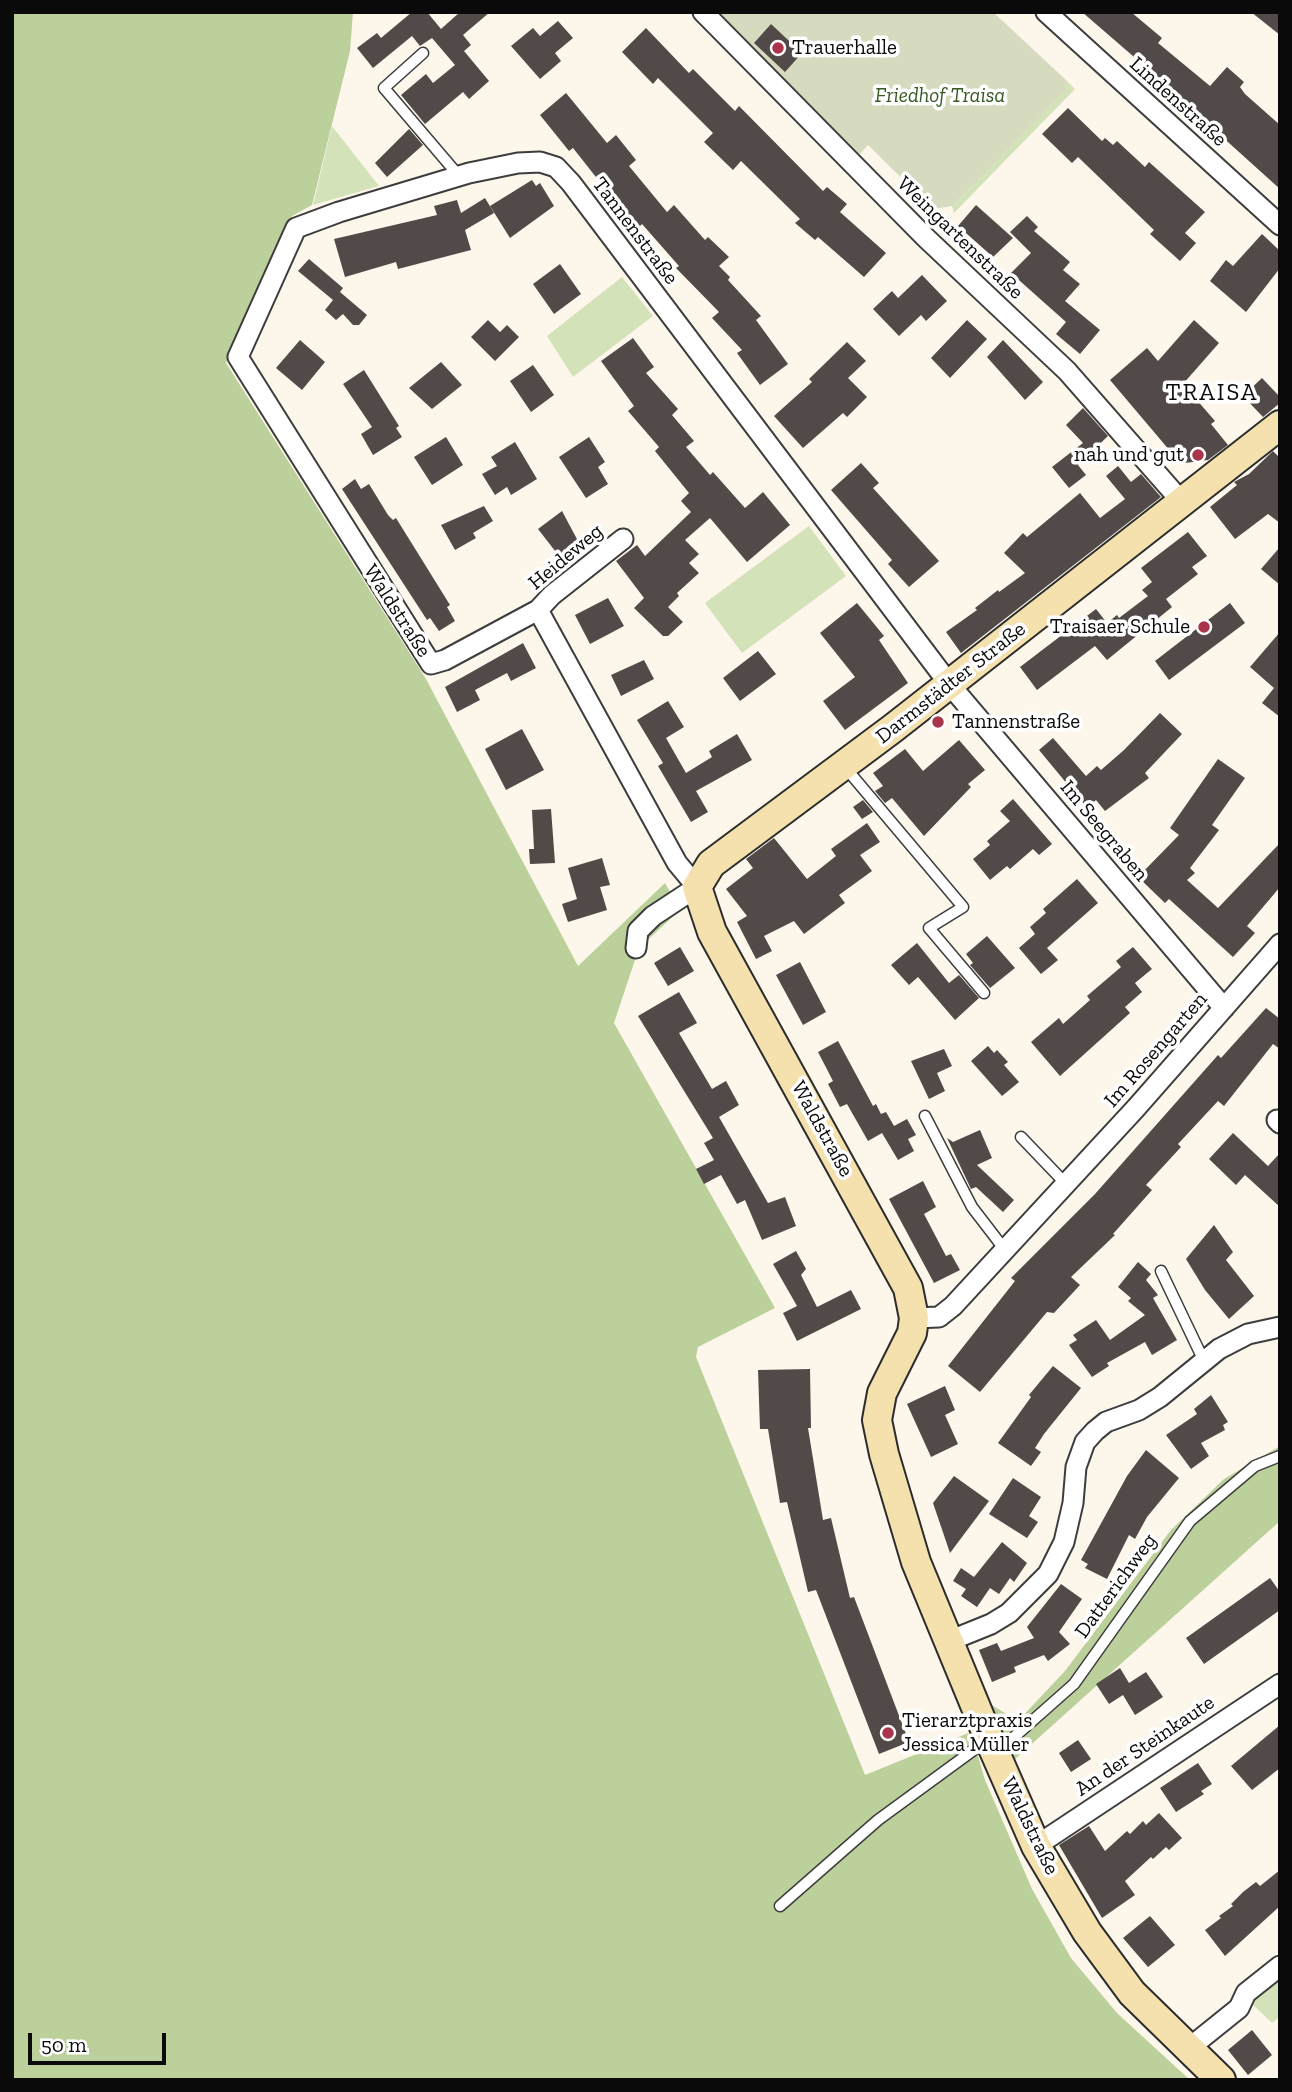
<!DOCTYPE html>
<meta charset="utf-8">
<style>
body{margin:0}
#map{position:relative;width:1292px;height:2092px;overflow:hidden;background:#fcf6eb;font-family:"Zilla Slab",serif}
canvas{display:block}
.frame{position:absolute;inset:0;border:14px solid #0a0a0a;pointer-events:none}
.scale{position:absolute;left:28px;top:2033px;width:138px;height:32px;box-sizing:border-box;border:4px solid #0a0a0a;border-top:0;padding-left:9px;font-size:21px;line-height:24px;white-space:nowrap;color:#0a0a0a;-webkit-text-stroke:5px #fff;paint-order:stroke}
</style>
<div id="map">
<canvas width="1292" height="2092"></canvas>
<div class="frame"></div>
<div class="scale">50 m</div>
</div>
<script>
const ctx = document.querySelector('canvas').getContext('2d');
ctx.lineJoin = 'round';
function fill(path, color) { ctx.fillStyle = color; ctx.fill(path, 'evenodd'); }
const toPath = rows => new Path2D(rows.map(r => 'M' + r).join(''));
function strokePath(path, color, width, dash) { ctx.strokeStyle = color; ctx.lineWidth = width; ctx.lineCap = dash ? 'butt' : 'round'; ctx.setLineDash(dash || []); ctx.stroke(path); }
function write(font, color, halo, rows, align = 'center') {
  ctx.font = font + ' "Zilla Slab",serif'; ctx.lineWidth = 7; ctx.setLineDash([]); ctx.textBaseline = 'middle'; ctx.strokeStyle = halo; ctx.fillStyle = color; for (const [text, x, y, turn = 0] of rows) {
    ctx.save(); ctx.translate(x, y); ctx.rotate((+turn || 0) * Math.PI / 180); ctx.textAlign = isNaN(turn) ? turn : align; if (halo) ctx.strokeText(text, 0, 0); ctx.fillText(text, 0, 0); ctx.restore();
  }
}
fill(toPath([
 [1065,79,1075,89,954,213,952,206,1064,90],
 [332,126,379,186,313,205],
 [622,277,653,316,573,377,547,336],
 [809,526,846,576,742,653,705,603],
 [1280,1976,1280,2017,1272,2023,1249,2001]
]), '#d4e2b9');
fill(toPath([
 [12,12,353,12,350,51,312,205,292,216,226,363,426,679,578,966,665,883,680,910,639,948,614,1023,775,1308,698,1347,696,1357,865,1775,971,1732,985,1780,1032,1889,1071,1958,1117,2013,1190,2080,12,2080],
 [1280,1446,1280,1521,1015,1759,990,1704,1018,1721,1065,1671,1171,1530,1224,1479]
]), '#bbd09a');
fill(toPath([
 [717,12,993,12,1065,79,1065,90,952,206,933,209,868,145,857,157,748,49]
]), '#d6dbbf');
fill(toPath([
 [412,12,427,12,441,29,460,12,490,12,463,35,471,45,464,51,489,81,469,99,463,92,425,124,401,95,426,74,433,83,455,65,432,38,420,46,412,36,373,68,357,48,377,33,381,38],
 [1082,12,1131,12,1162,38,1158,43,1210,86,1227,67,1244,82,1240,87,1245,94,1280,125,1280,189,1188,106,1144,73,1148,69],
 [1251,12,1280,12,1280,35],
 [558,21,573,38,555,53,561,61,540,79,511,46,533,28,540,36],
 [771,24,802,53,785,72,754,43],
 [646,28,689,73,693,69,735,111,739,106,823,191,827,187,847,204,840,212,886,253,864,277,818,237,815,240,795,223,800,219,741,161,733,170,704,142,713,133,658,78,653,84,622,52],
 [566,93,607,143,616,135,636,160,629,166,667,212,674,205,705,240,708,237,729,257,719,266,730,277,728,280,761,316,756,320,788,364,760,385,737,353,742,350,712,318,719,312,676,268,679,266,642,224,637,229,573,148,569,151,540,115],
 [1068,108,1102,141,1105,138,1113,145,1117,141,1145,167,1149,162,1205,212,1185,233,1196,243,1180,261,1150,234,1154,230,1078,157,1072,163,1042,134],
 [409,129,423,145,387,177,375,163],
 [532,180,536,186,540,183,554,206,510,238,490,206],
 [485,198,494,213,465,230,471,250,398,269,396,262,345,277,334,239,437,215,434,206,457,200,461,213],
 [976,205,1013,238,993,257,958,226],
 [1027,216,1038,227,1034,231,1070,262,1063,270,1080,284,1065,301,1100,330,1080,354,1056,334,1066,322,1011,273,1031,253,1010,232],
 [1262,234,1280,251,1280,268,1246,312,1210,281,1226,260,1233,266],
 [309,259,343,288,340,292,367,315,359,325,353,325,343,314,336,320,325,310,333,300,298,271],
 [560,264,581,294,554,314,533,284],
 [922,275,947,301,926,321,921,315,899,336,873,309,892,291,898,298],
 [488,320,500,332,507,325,519,337,495,361,471,337],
 [967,320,987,339,950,378,931,358],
 [1194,320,1219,343,1183,384,1215,421,1211,424,1228,445,1208,460,1177,464,1176,458,1110,380,1147,348,1158,361],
 [633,338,654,367,646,373,678,409,672,415,694,441,686,447,710,475,713,472,745,508,763,492,790,525,747,562,710,518,685,540,699,554,689,563,699,573,677,593,679,596,668,607,683,622,668,636,663,636,634,608,644,598,616,561,637,545,645,556,691,512,681,501,689,493,655,451,659,447,628,411,634,406,601,361],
 [300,340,325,362,302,390,276,368],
 [1003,340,1043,382,1025,400,987,357],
 [847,342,866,361,848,378,867,397,847,417,843,413,803,448,774,416,812,382,809,379],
 [441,362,462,385,432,409,409,388],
 [533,365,554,395,531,412,510,381],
 [364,370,399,426,396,428,402,437,373,455,361,434,372,427,343,384],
 [1262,378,1280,397,1280,403,1263,417,1243,396],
 [1083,408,1108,436,1078,465,1086,475,1069,488,1052,467,1083,443,1066,425],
 [446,437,463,465,432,485,414,457],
 [589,437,605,462,598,467,608,484,586,498,559,457],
 [515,442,537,479,511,495,507,487,495,495,482,474,497,466,491,457],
 [1273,451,1280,458,1280,523,1268,514,1235,539,1210,507,1237,485,1234,482,1249,474],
 [861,463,879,483,873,488,939,561,909,587,888,564,892,560,831,490],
 [1118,466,1131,482,1141,474,1161,497,961,653,946,632,977,610,975,608,998,590,999,592,1025,573,1004,553,1023,533,1027,537,1080,493,1100,518,1125,499,1106,476],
 [355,479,361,489,369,484,388,515,393,520,396,518,450,605,447,607,455,621,439,631,430,618,427,620,342,489],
 [484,506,493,521,473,533,476,538,455,550,441,525],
 [562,511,578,541,559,556,538,529],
 [1188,532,1207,556,1192,567,1198,574,1166,599,1172,607,1107,660,1095,646,1037,690,1020,667,1096,609,1107,623,1117,615,1119,618,1148,596,1142,590,1152,582,1141,568],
 [1280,547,1280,585,1261,569],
 [608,598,624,626,590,644,575,615],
 [857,603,884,636,879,640,908,683,845,730,823,701,855,677,820,633],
 [1230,603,1245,623,1169,680,1155,661],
 [1280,632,1280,717,1262,703,1274,688,1250,667],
 [523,643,536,668,511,681,507,673,475,690,480,700,457,712,445,687],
 [758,651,776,674,740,701,723,678],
 [644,660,654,679,621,696,611,675],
 [668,701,684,727,666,738,686,773,712,757,709,751,737,734,752,760,696,791,708,812,691,822,658,766,663,763,637,720],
 [1160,713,1182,734,1145,773,1149,778,1105,811,1096,800,1087,808,1039,750,1053,738,1086,776,1097,766,1101,770,1124,750],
 [522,729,544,770,506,790,485,749],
 [959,740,985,770,968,784,971,787,924,836,892,798,885,803,875,791,883,786,873,773,905,749,923,771],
 [1218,759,1245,778,1212,825,1219,830,1190,868,1195,873,1187,880,1218,908,1280,843,1280,887,1247,926,1255,933,1233,957,1169,899,1165,903,1138,877,1179,835,1170,828],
 [1013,799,1052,844,1039,855,1033,849,1010,869,1007,866,990,880,973,859,990,845,987,841,1010,821,1000,811],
 [863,800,873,812,862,819,853,807],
 [551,809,555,863,530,864,529,849,534,849,532,810],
 [867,823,880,842,860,855,872,871,839,895,845,903,804,934,794,921,764,936,772,951,756,959,737,922,747,916,726,889,753,868,746,859,774,838,807,879,836,856,831,849],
 [602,858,610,885,600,887,607,910,568,922,562,904,577,899,568,868],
 [1077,879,1098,903,1047,948,1058,960,1041,974,1019,948,1035,934,1030,927,1046,913,1043,909],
 [987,936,1015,968,990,988,970,965,973,963,966,954],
 [917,943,949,983,959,975,979,998,955,1020,918,977,909,985,891,965],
 [680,947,694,971,668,986,654,963],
 [1133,947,1152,969,1135,983,1142,992,1125,1007,1130,1013,1060,1076,1031,1042,1059,1018,1063,1024,1090,1000,1087,996,1121,967,1116,961],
 [800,962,826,1012,803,1025,776,975],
 [679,992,697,1023,679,1033,712,1089,726,1081,739,1105,719,1117,768,1203,785,1197,796,1226,762,1240,745,1200,737,1204,721,1175,704,1184,696,1169,714,1160,704,1143,713,1138,638,1016],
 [1266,1008,1280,1019,1280,1049,1273,1044,1224,1106,1218,1101,1178,1144,1181,1147,1146,1185,1152,1190,1113,1234,1115,1235,1071,1277,1080,1285,1054,1313,1047,1312,980,1392,948,1366,1015,1281,1011,1278,1095,1194,1218,1055,1221,1058],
 [838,1041,873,1106,876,1104,881,1114,886,1112,894,1126,907,1119,916,1135,908,1139,914,1151,898,1160,882,1133,868,1141,847,1104,840,1107,828,1084,833,1081,818,1052],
 [988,1046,994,1053,997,1050,1008,1062,1004,1065,1019,1082,1002,1096,971,1061],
 [944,1049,952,1066,937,1073,945,1091,929,1099,911,1061],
 [980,1130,992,1158,977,1165,1014,1200,1003,1212,976,1187,971,1189,947,1138,953,1142],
 [1233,1133,1268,1166,1280,1153,1280,1207,1245,1175,1236,1185,1209,1159],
 [923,1181,936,1207,924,1214,946,1256,951,1254,960,1270,934,1283,889,1199],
 [1214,1225,1233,1252,1226,1260,1254,1296,1229,1319,1205,1290,1186,1259],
 [796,1251,806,1269,801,1275,817,1307,851,1290,861,1309,797,1341,783,1313,797,1306,773,1264],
 [1138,1262,1151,1274,1146,1280,1158,1295,1153,1298,1177,1340,1152,1355,1145,1342,1107,1363,1109,1366,1092,1377,1069,1345,1077,1340,1073,1335,1096,1320,1110,1340,1145,1315,1128,1301,1131,1298,1118,1287],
 [1053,1366,1081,1388,1044,1434,1035,1448,1041,1452,1031,1466,998,1443,1031,1397,1029,1395],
 [810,1369,811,1428,808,1428,823,1520,831,1518,850,1598,854,1597,909,1742,879,1754,816,1590,808,1592,787,1502,780,1503,768,1429,760,1429,758,1370],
 [945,1386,955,1410,945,1415,958,1444,931,1457,907,1404],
 [1211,1395,1228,1422,1223,1425,1225,1430,1201,1443,1209,1456,1191,1469,1166,1435,1197,1414,1194,1409],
 [1146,1450,1179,1478,1147,1517,1135,1539,1129,1535,1107,1579,1085,1568,1088,1564,1081,1560,1127,1476],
 [954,1476,989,1501,950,1553,933,1503],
 [1013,1478,1041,1497,1029,1516,1038,1522,1027,1538,989,1514],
 [1002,1542,1027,1563,1014,1582,1010,1578,999,1594,990,1588,977,1607,961,1596,966,1589,953,1581,961,1568,974,1577],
 [1270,1578,1280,1592,1280,1610,1204,1664,1186,1638],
 [1061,1584,1082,1599,1059,1632,1070,1644,1048,1661,1044,1655,1014,1667,1016,1672,992,1682,979,1650,997,1643,1001,1651,1034,1638,1027,1627],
 [1120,1668,1129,1683,1146,1672,1163,1697,1135,1715,1123,1695,1109,1704,1096,1684],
 [1280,1725,1280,1768,1252,1790,1231,1766],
 [1078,1740,1091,1759,1071,1772,1059,1753],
 [1198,1763,1212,1784,1201,1791,1204,1794,1176,1812,1160,1788],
 [1159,1813,1182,1838,1169,1850,1166,1847,1153,1859,1151,1857,1125,1881,1135,1895,1102,1918,1059,1845,1089,1826,1105,1851,1127,1831,1130,1834,1143,1821,1146,1825],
 [1280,1870,1280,1906,1225,1956,1205,1930,1221,1918,1219,1916,1233,1906,1231,1904,1243,1892,1256,1882,1260,1886],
 [1150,1916,1175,1945,1148,1967,1123,1938],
 [1252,2030,1272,2055,1248,2075,1228,2050]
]), '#514a48');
const lane = toPath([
 [423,53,384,88,459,176],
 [844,766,963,907,929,928,984,993],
 [925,1116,972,1207,1005,1250],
 [1021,1137,1066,1184],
 [1161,1271,1203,1359],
 [996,1753,1074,1684,1190,1521,1255,1466,1280,1456],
 [780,1906,878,1820,986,1741]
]);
const street = toPath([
 [703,12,926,238,1067,371,1181,501],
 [1046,12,1280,225],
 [538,610,552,595,623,539],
 [636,948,638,931,653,916,697,887,677,863,538,610,445,660,431,664,238,357,296,228,339,212,469,173,518,163,540,162,556,167,571,183,950,685,1224,1008],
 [1277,1120,1280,1123],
 [914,1318,939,1317,953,1306,1136,1108,1280,944],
 [949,1641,991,1624,1009,1613,1048,1574,1064,1542,1073,1503,1076,1467,1085,1442,1095,1431,1106,1422,1139,1410,1160,1397,1219,1349,1248,1334,1280,1327],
 [1036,1846,1280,1684],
 [1188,2049,1239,2008,1246,1993,1280,1966]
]);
const secondary = toPath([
 [1221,2080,1132,1993,1087,1932,1036,1846,989,1739,916,1562,884,1454,877,1420,882,1393,912,1333,914,1318,908,1288,712,932,697,887,711,864,892,729,1280,425]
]);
strokePath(lane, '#3d3d3d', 13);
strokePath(street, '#3d3d3d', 23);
strokePath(secondary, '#2c2c2c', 32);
strokePath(lane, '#fff', 10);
strokePath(street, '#fff', 19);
strokePath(secondary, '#f4e1ae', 28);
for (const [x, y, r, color] of [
 [778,48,7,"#a8354c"],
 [1198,455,7,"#a8354c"],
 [1204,627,7,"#a8354c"],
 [938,722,7,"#a8354c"],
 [888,1733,7,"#a8354c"]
]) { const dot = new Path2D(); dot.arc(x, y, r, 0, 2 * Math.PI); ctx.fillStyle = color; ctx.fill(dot); strokePath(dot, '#fff', 2.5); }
write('21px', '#0a0a0a', '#fff', [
 ["Trauerhalle",792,48],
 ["nah und gut",1184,455,"right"],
 ["Traisaer Schule",1190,627,"right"],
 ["Tannenstraße",952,722],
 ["Tierarztpraxis",902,1721],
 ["Jessica Müller",902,1745]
], 'left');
write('italic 21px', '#375924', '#fff', [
 ["Friedhof Traisa",940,96]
]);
write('21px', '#0a0a0a', '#fff', [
 ["Lindenstraße",1178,102,42],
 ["Tannenstraße",635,231,53],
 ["Weingartenstraße",960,238,44],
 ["Heideweg",566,557,-40],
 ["Waldstraße",397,611,57],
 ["Darmstädter Straße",951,683,-38],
 ["Im Seegraben",1104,831,50],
 ["Im Rosengarten",1156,1050,-49],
 ["Waldstraße",822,1129,61],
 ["Datterichweg",1116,1586,-54],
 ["An der Steinkaute",1145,1746,-34],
 ["Waldstraße",1030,1826,64]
]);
ctx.letterSpacing = '2px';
write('24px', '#0a0a0a', '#fff', [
 ["TRAISA",1212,393]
]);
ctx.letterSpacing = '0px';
</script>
